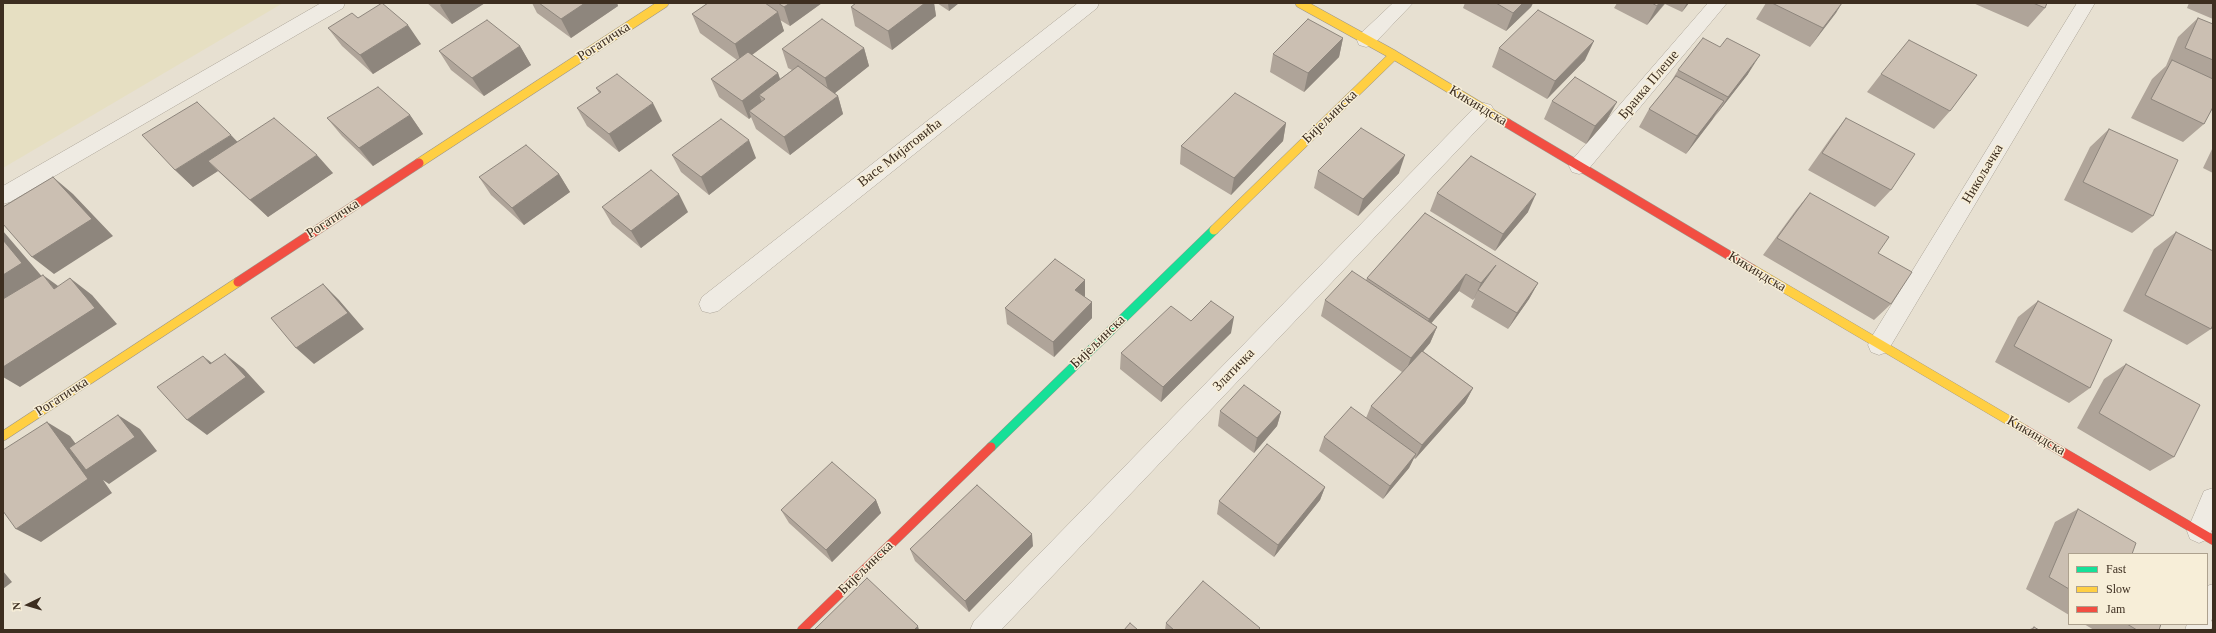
<!DOCTYPE html>
<meta charset="utf-8">
<style>
body{margin:0}
#map{position:relative;width:2216px;height:633px;overflow:hidden;background:#e7e0d1;font-family:Georgia,serif}
canvas{display:block}
.frame{position:absolute;inset:0;border:4px solid #3d2e20;pointer-events:none}
.legend{position:absolute;left:2068px;top:553px;width:140px;height:72px;box-sizing:border-box;background:#f7eed8;border:1px solid #ada18e;margin:0;padding:5px 7px;list-style:none;font-size:12px;color:#3d2e20}
.legend li{display:flex;align-items:center;gap:8px;height:20px}
.legend b{width:20px;border:1px solid #ada18e}
.north{position:absolute;left:8px;top:585px;width:40px;height:40px;-webkit-text-stroke:3px #f7eed8;paint-order:stroke;rotate:265deg;font-size:11px;font-weight:700;line-height:16px;text-align:center;color:#3d2e20}
.north::after{content:'';display:block;margin:auto;width:14px;height:18px;background:#3d2e20;clip-path:polygon(50% 0,100% 100%,50% 72%,0 100%)}
</style>
<div id="map">
<canvas width="2216" height="633"></canvas>
<div class="frame"></div>
<ul class="legend">
<li><b style="height:5px;background:#16e098"></b>Fast</li>
<li><b style="height:5px;background:#ffcf43"></b>Slow</li>
<li><b style="height:5px;background:#f24e42"></b>Jam</li>
</ul>
<div class="north">N</div>
</div>
<script>
const ctx = document.querySelector('canvas').getContext('2d');
ctx.lineJoin = 'round';
function fill(path, color) { ctx.fillStyle = color; ctx.fill(path, 'evenodd'); }
const toPath = rows => new Path2D(rows.map(r => 'M' + r).join(''));
function strokePath(path, color, width, dash) { ctx.strokeStyle = color; ctx.lineWidth = width; ctx.lineCap = dash ? 'butt' : 'round'; ctx.setLineDash(dash || []); ctx.stroke(path); }
function write(font, color, halo, rows, align = 'center') {
  ctx.font = font + ' Georgia,serif'; ctx.lineWidth = 3; ctx.setLineDash([]); ctx.textBaseline = 'middle'; ctx.strokeStyle = halo; ctx.fillStyle = color; for (const [text, x, y, turn = 0] of rows) {
    ctx.save(); ctx.translate(x, y); ctx.rotate((+turn || 0) * Math.PI / 180); ctx.textAlign = isNaN(turn) ? turn : align; if (halo) ctx.strokeText(text, 0, 0); ctx.fillText(text, 0, 0); ctx.restore();
  }
}
fill(toPath([
 [3,3,283,3,3,168]
]), '#e6dfc2');
const street = toPath([
 [321,3,345,3,343,8,10,202,3,204,3,186,321,3],
 [1078,3,1099,3,1097,8,718,311,710,313,702,311,699,304,702,297,1078,3],
 [1393,3,1413,3,1373,45,1366,47,1359,45,1357,40,1359,35,1393,3],
 [1708,3,1727,3,1586,172,1579,174,1572,172,1569,166,1572,160,1708,3],
 [2077,3,2095,3,1887,352,1879,355,1871,352,1868,345,1871,338,2077,3],
 [1484,103,1491,105,1494,110,1491,115,1001,630,970,630,974,621,1477,105,1484,103],
 [2213,488,2213,527,2208,539,2199,543,2190,539,2187,531,2204,491,2213,488],
 [2213,584,2213,619,2211,620,2213,624,2211,630,2185,630,2187,624,2207,624,2207,586,2213,584]
]);
const fast = toPath([
 [991,447,1214,230]
]);
const slow = toPath([
 [1300,3,1394,55,1507,123],
 [419,163,664,3],
 [1214,230,1394,55],
 [1752,269,2025,430],
 [3,436,238,282]
]);
const jam = toPath([
 [1507,123,1752,269],
 [238,282,419,163],
 [2025,430,2213,540],
 [802,630,991,447]
]);
strokePath(street, '#ada599', 1);
strokePath(fast, '#9c958a', 10);
strokePath(slow, '#9c958a', 10);
strokePath(jam, '#9c958a', 10);
fill(street, '#efebe3');
strokePath(fast, '#16e098', 9);
strokePath(slow, '#ffcf43', 9);
strokePath(jam, '#f24e42', 9);
fill(toPath([
 [427,3,485,3,452,24],
 [532,3,617,3,618,6,571,38,537,13],
 [708,3,822,3,790,26,780,20,784,31,752,55,778,73,780,79,792,70,788,68,782,49,864,48,869,66,835,93,838,96,843,114,790,155,756,129,751,117,749,119,719,97,711,79,737,60,700,33,692,14],
 [856,3,934,3,936,16,892,50,855,26,851,7],
 [937,3,959,3,949,11],
 [1465,3,1533,3,1531,7,1506,31,1463,8],
 [1617,3,1689,3,1682,12,1665,4,1647,25,1614,8],
 [1766,3,1842,3,1810,47,1756,19],
 [1973,3,2047,3,2045,8,2028,27],
 [2189,3,2213,3,2213,19,2187,8],
 [358,18,421,44,373,74,342,46,328,28],
 [2198,18,2213,24,2213,107,2204,124,2183,142,2131,118,2152,79,2166,66,2178,37],
 [1343,38,1339,57,1304,92,1270,72,1273,54],
 [520,46,531,65,484,96,451,70,439,51],
 [1499,48,1585,60,1547,99,1492,67],
 [1678,70,1748,74,1716,115,1686,154,1639,127,1649,109,1669,85],
 [1881,74,1950,111,1934,129,1867,92],
 [596,88,662,121,619,152,587,126,577,108,599,93],
 [1552,101,1607,120,1586,144,1544,119],
 [410,115,423,134,373,166,342,136,327,118],
 [1846,118,1891,190,1875,207,1808,170,1832,136],
 [1286,123,1283,141,1231,195,1180,164,1181,146],
 [2109,129,2153,216,2132,233,2064,200,2090,147],
 [237,142,333,173,268,217,218,171,193,187,175,170],
 [2213,147,2213,173,2203,168],
 [672,155,756,158,709,195,681,172],
 [1318,171,1399,173,1358,216,1314,188],
 [559,174,570,192,524,225,491,195,479,177],
 [1437,193,1528,212,1495,251,1430,211],
 [1810,193,1878,253,1891,304,1874,320,1763,255,1796,210],
 [602,207,688,212,641,248,612,224],
 [1425,213,1538,283,1529,299,1508,329,1471,307,1475,298,1473,300,1459,291,1431,323,1437,327,1430,343,1423,351,1473,388,1465,403,1415,459,1414,458,1409,468,1383,499,1319,451,1324,437,1366,418,1371,406,1402,372,1321,316,1325,300,1366,280,1367,278],
 [2176,232,2211,329,2187,345,2123,311,2154,249],
 [1085,280,1085,297,1092,318,1054,357,1007,324,1005,308],
 [2038,301,2090,388,2069,403,1995,362,2018,317],
 [1191,321,1231,333,1161,402,1120,369,1121,353],
 [2126,364,2174,457,2150,471,2077,428,2104,379],
 [1220,411,1281,412,1277,426,1254,453,1218,426],
 [1325,487,1320,500,1274,557,1217,514,1219,501],
 [876,500,881,513,832,562,789,523,781,510],
 [2078,509,2069,554,2069,615,2026,589,2055,522],
 [1033,546,969,612,915,561,910,549],
 [1166,623,1260,628,1259,630,1165,630],
 [2084,624,2161,624,2159,630,2094,630],
 [2034,627,2039,630,2028,630]
]), '#afa499');
fill(toPath([
 [442,3,485,3,452,24,440,5],
 [585,3,617,3,618,6,571,38,561,19],
 [790,3,822,3,790,26,784,7],
 [925,3,934,3,936,16,892,50,888,31],
 [948,3,959,3,949,11],
 [1523,3,1533,3,1531,7,1506,31,1513,13],
 [1659,3,1665,3,1647,25,1657,6],
 [1687,3,1689,3,1682,12],
 [1842,3,1836,13,1810,47,1823,28],
 [778,12,784,31,741,63,735,44],
 [408,25,421,44,373,74,360,55],
 [1343,38,1339,57,1304,92,1308,73],
 [1594,41,1585,60,1547,99,1555,81],
 [520,46,531,65,484,96,472,78],
 [864,48,869,66,830,97,825,78],
 [1760,55,1748,74,1716,115,1728,97],
 [778,73,784,91,765,99,759,95,764,107,749,111,751,117,749,119,742,101],
 [838,96,843,114,790,155,784,137],
 [1724,101,1712,120,1686,154,1697,136],
 [1617,102,1607,120,1586,144,1595,126],
 [653,103,662,121,619,152,609,134],
 [410,115,423,134,373,166,359,148],
 [1286,123,1283,141,1231,195,1234,178],
 [231,135,248,153,208,161,218,171,193,187,175,170],
 [749,140,756,158,709,195,701,177],
 [317,155,333,173,268,217,250,200],
 [1405,155,1399,173,1358,216,1363,199],
 [559,174,570,192,524,225,512,208],
 [53,177,73,194,113,236,54,274,32,257],
 [679,194,688,212,641,248,631,231],
 [1536,194,1528,212,1495,251,1503,234],
 [3,231,45,280,3,307],
 [1496,265,1478,290,1473,300,1481,283],
 [1466,274,1459,291,1422,334,1429,319],
 [43,275,65,291,54,289],
 [70,278,92,295,117,324,20,387,3,377,3,367],
 [1085,280,1085,297,1075,307,1075,290],
 [1538,283,1529,299,1508,329,1517,313],
 [323,284,339,300,364,329,314,364,296,348],
 [1092,302,1092,318,1054,357,1053,342],
 [1234,317,1231,333,1161,402,1163,387],
 [1437,327,1430,343,1405,373,1411,358],
 [225,354,244,369,265,392,207,435,187,420],
 [203,356,222,371,210,364],
 [1473,388,1465,403,1415,459,1422,445],
 [1281,412,1277,426,1254,453,1257,438],
 [118,415,140,429,157,451,109,484,103,480,112,493,41,542,16,529,47,422,70,436,92,466],
 [1416,454,1409,468,1383,499,1390,486],
 [1325,487,1320,500,1274,557,1278,545],
 [876,500,881,513,832,562,826,550],
 [1032,534,1033,546,969,612,965,601],
 [3,571,12,582,3,589],
 [918,626,919,630,914,630]
]), '#8e867d');
const building = toPath([
 [382,3,408,25,360,55,328,28,352,13,358,18,382,3],
 [539,3,585,3,561,19,539,3],
 [708,3,765,3,778,12,735,44,692,14,708,3],
 [778,3,790,3,784,7,778,3],
 [856,3,925,3,888,31,851,7,856,3],
 [1496,3,1523,3,1513,13,1496,3],
 [1652,3,1659,3,1657,6,1652,3],
 [1772,3,1842,3,1823,28,1772,3],
 [2033,3,2047,3,2045,8,2033,3],
 [1538,10,1594,41,1555,81,1499,48,1538,10],
 [2198,18,2213,24,2213,60,2185,48,2198,18],
 [822,19,864,48,825,78,782,49,822,19],
 [1308,19,1343,38,1308,73,1273,54,1308,19],
 [487,20,520,46,472,78,439,51,487,20],
 [1703,38,1720,47,1727,38,1760,55,1728,97,1678,70,1703,38],
 [1909,40,1977,75,1950,111,1881,74,1909,40],
 [748,52,778,73,742,101,711,79,748,52],
 [2172,60,2213,79,2213,107,2204,124,2151,99,2172,60],
 [798,66,838,96,784,137,749,111,765,99,759,95,798,66],
 [617,74,653,103,609,134,577,108,601,92,596,88,617,74],
 [1676,76,1724,101,1697,136,1649,109,1676,76],
 [1575,77,1617,102,1595,126,1552,101,1575,77],
 [378,87,410,115,359,148,327,118,378,87],
 [1235,93,1286,123,1234,178,1181,146,1235,93],
 [197,102,231,135,175,170,142,135,197,102],
 [274,118,317,155,250,200,208,161,274,118],
 [1846,118,1915,154,1891,190,1822,153,1846,118],
 [721,119,749,140,701,177,672,155,721,119],
 [1361,128,1405,155,1363,199,1318,171,1361,128],
 [2109,129,2178,160,2153,216,2083,182,2109,129],
 [526,145,559,174,512,208,479,177,526,145],
 [1471,156,1536,194,1503,234,1437,193,1471,156],
 [651,170,679,194,631,231,602,207,651,170],
 [53,177,92,219,32,257,3,224,3,207,53,177],
 [1810,193,1889,237,1878,253,1912,272,1891,304,1777,238,1810,193],
 [1425,213,1538,283,1517,313,1478,290,1496,265,1481,283,1466,274,1429,319,1367,278,1425,213],
 [2176,232,2213,251,2213,325,2211,329,2145,295,2176,232],
 [3,240,22,263,3,275,3,240],
 [1055,259,1085,280,1075,290,1092,302,1053,342,1005,308,1055,259],
 [1352,271,1437,327,1411,358,1325,300,1352,271],
 [43,275,54,289,70,278,95,308,3,367,3,299,43,275],
 [323,284,348,313,296,348,271,318,323,284],
 [1211,301,1234,317,1163,387,1121,353,1171,306,1191,321,1211,301],
 [2038,301,2112,340,2090,388,2014,346,2038,301],
 [1422,351,1473,388,1422,445,1371,406,1422,351],
 [225,354,246,377,187,420,157,387,203,356,210,364,225,354],
 [2126,364,2200,405,2174,457,2099,413,2126,364],
 [1244,385,1281,412,1257,438,1220,411,1244,385],
 [1351,407,1416,454,1390,486,1324,437,1351,407],
 [118,415,135,437,86,470,69,448,118,415],
 [47,422,88,479,16,529,3,511,3,450,47,422],
 [1267,444,1325,487,1278,545,1219,501,1267,444],
 [832,462,876,500,826,550,781,510,832,462],
 [977,485,1032,534,965,601,910,549,977,485],
 [2078,509,2136,543,2132,554,2069,554,2069,589,2049,577,2078,509],
 [867,578,918,626,914,630,814,630,867,578],
 [1203,581,1260,628,1258,630,1174,630,1166,623,1203,581],
 [1130,623,1138,630,1124,630,1130,623],
 [2127,624,2161,624,2159,630,2137,630,2127,624],
 [2034,627,2039,630,2032,630,2034,627]
]);
fill(building, '#cbbfb2');
strokePath(building, '#8e867d', 1);
write('14px', '#3d2e20', '#f7eed8', [
 ["Рогатичка",604,42,-33],
 ["Бранка Плеше",1649,85,-50],
 ["Кикиндска",1478,106,31],
 ["Бијељинска",1330,117,-44],
 ["Васе Мијатовића",900,153,-38],
 ["Никољачка",1983,174,-59],
 ["Рогатичка",333,219,-33],
 ["Кикиндска",1757,272,31],
 ["Бијељинска",1098,342,-44],
 ["Златичка",1234,370,-46],
 ["Рогатичка",62,397,-33],
 ["Кикиндска",2036,436,30],
 ["Бијељинска",866,568,-44]
]);
</script>
